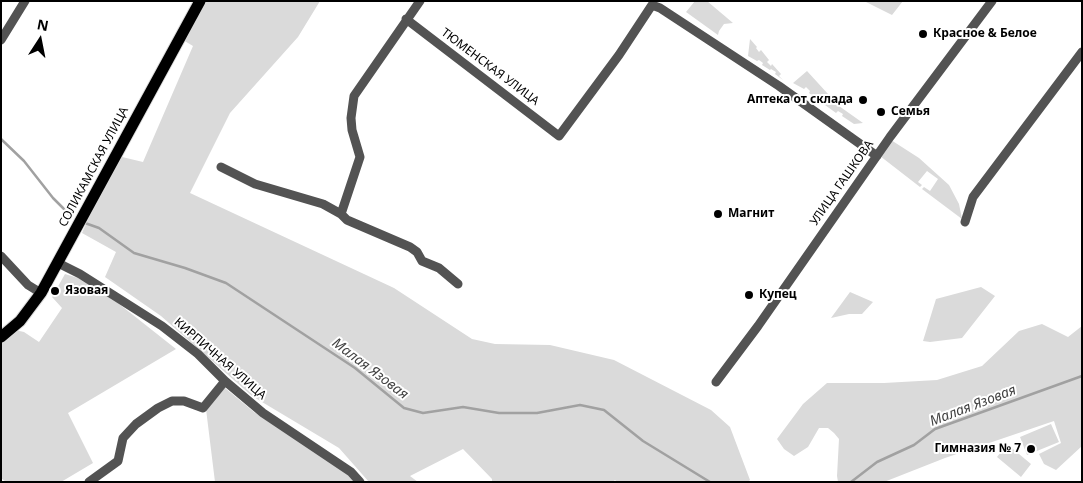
<!DOCTYPE html>
<meta charset="utf-8">
<style>
body{margin:0}
#map{position:relative;width:1083px;height:483px;overflow:hidden;background:#fff;font-family:"Noto Sans",sans-serif}
canvas{display:block}
.frame{position:absolute;inset:0;border:2px solid #000;pointer-events:none}
.north{position:absolute;left:15px;top:15px;width:50px;height:50px;-webkit-text-stroke:4px #fff;paint-order:stroke;rotate:11deg;font-size:14px;font-weight:700;line-height:20px;text-align:center;color:#000}
.north::after{content:'';display:block;margin:auto;width:18px;height:22px;background:#000;clip-path:polygon(50% 0,100% 100%,50% 72%,0 100%)}
</style>
<div id="map">
<canvas width="1083" height="483"></canvas>
<div class="frame"></div>
<div class="north">N</div>
</div>
<script>
const ctx = document.querySelector('canvas').getContext('2d');
ctx.lineJoin = 'round';
function fill(path, color) { ctx.fillStyle = color; ctx.fill(path, 'evenodd'); }
const toPath = rows => new Path2D(rows.map(r => 'M' + r).join(''));
function strokePath(path, color, width, dash) { ctx.strokeStyle = color; ctx.lineWidth = width; ctx.lineCap = dash ? 'butt' : 'round'; ctx.setLineDash(dash || []); ctx.stroke(path); }
function write(font, color, halo, rows, align = 'center') {
  ctx.font = font + ' "Noto Sans",sans-serif'; ctx.lineWidth = 4; ctx.setLineDash([]); ctx.textBaseline = 'middle'; ctx.strokeStyle = halo; ctx.fillStyle = color; for (const [text, x, y, turn = 0] of rows) {
    ctx.save(); ctx.translate(x, y); ctx.rotate((+turn || 0) * Math.PI / 180); ctx.textAlign = isNaN(turn) ? turn : align; if (halo) ctx.strokeText(text, 0, 0); ctx.fillText(text, 0, 0); ctx.restore();
  }
}
fill(toPath([
 [205,1,320,1,298,37,230,113,190,193,394,288,472,339,495,344,550,345,614,360,711,410,730,427,750,480,748,482,617,482,615,480,613,482,492,482,492,479,463,449,410,476,418,482,369,482,339,448,252,396,161,316,105,277,116,252,82,233,99,194,118,156,143,162,193,46,183,40],
 [695,1,707,1,733,23,724,24,719,31,718,35,686,12],
 [864,1,903,1,892,15],
 [750,39,757,47,756,48,759,52,761,50,769,60,767,62,771,66,772,64,781,74,779,76,783,80,775,74,776,72,771,69,770,70,762,65,763,63,759,60,757,61,748,56],
 [807,71,839,106,863,123,854,124,842,116,843,114,838,111,836,113,825,105,827,103,822,99,820,101,809,93,810,91,806,87,804,89,793,83],
 [891,140,919,158,949,185,959,204,962,219,922,189,924,187,930,191,938,179,927,171,918,182,922,185,920,187,880,156],
 [65,274,78,278,109,296,176,349,68,413,93,463,61,482,6,482,1,478,1,342,15,330,24,332,39,342,62,308,52,297],
 [981,287,995,296,962,338,930,342,923,341,936,299],
 [850,292,873,302,862,314,849,314,831,318],
 [1042,324,1068,337,1082,326,1082,446,1056,470,1044,464,1039,454,1061,443,1054,421,945,458,884,482,838,482,837,476,839,439,834,433,828,428,819,428,808,447,794,456,784,449,777,439,803,404,827,383,884,383,937,380,982,366,1019,331],
 [225,388,254,412,348,474,356,482,215,482,206,409],
 [1051,424,1059,442,1027,455,1020,437],
 [1007,444,1031,464,1021,477,997,457]
]), '#dadada');
strokePath(toPath([
 [1,139,24,161,53,198,70,215],
 [85,223,99,228,134,253,185,268,226,283,355,368,404,408,423,413,463,407,499,413,537,413,580,405,604,410,643,441,710,482],
 [851,482,877,462,914,445,935,429,1082,376]
]), '#a1a1a1', 2.5);
const major = toPath([
 [1,337,20,321,41,293,200,1]
]);
strokePath(major, '#dbdbdb', 13);
strokePath(toPath([
 [406,19,559,136,619,55,652,5,660,8,779,86,877,156],
 [1,40,25,1],
 [221,167,255,184,323,204,341,214,347,220,410,247,417,252,422,261,439,268,458,284],
 [341,214,360,157,352,130,351,118,354,96,420,1],
 [965,222,973,197,1082,52],
 [1,256,28,285,41,293],
 [58,263,80,274,162,326,198,354,225,381,263,413,351,472,360,482],
 [716,382,758,326,890,137,992,1],
 [89,482,118,461,123,438,136,424,158,408,172,401,184,401,203,408,225,381]
]), '#535353', 9);
strokePath(major, '#000', 11);
for (const [x, y, r, color] of [
 [923,34,5,"#000"],
 [863,100,5,"#000"],
 [881,112,5,"#000"],
 [718,214,5,"#000"],
 [55,291,5,"#000"],
 [749,295,5,"#000"],
 [1031,449,5,"#000"]
]) { const dot = new Path2D(); dot.arc(x, y, r, 0, 2 * Math.PI); ctx.fillStyle = color; ctx.fill(dot); strokePath(dot, '#fff', 2); }
write('bold 12px', '#000', '#fff', [
 ["Красное & Белое",933,34],
 ["Аптека от склада",853,100,"right"],
 ["Семья",891,112],
 ["Магнит",728,214],
 ["Язовая",65,291],
 ["Купец",759,295],
 ["Гимназия № 7",1021,449,"right"]
], 'left');
write('12px', '#000', '#fff', [
 ["ТЮМЕНСКАЯ УЛИЦА",490,67,37],
 ["СОЛИКАМСКАЯ УЛИЦА",94,167,-62],
 ["УЛИЦА ГАШКОВА",842,183,-55],
 ["КИРПИЧНАЯ УЛИЦА",220,359,41]
]);
write('italic 14px', '#424242', '#fff', [
 ["Малая Язовая",370,369,37],
 ["Малая Язовая",973,406,-21]
]);
</script>
